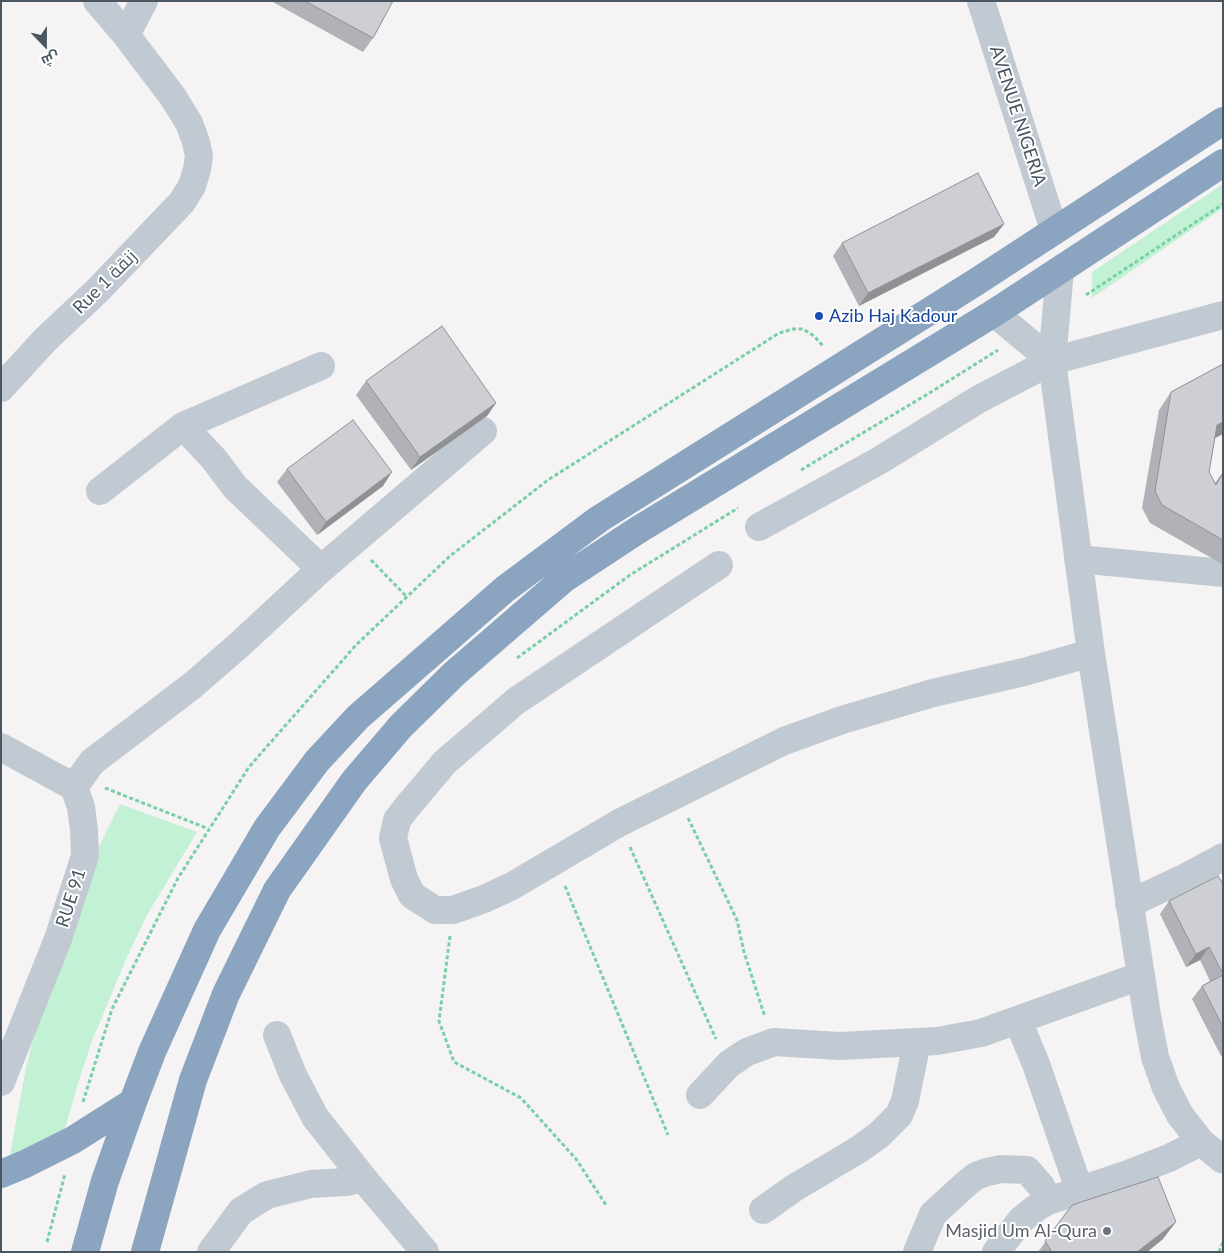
<!DOCTYPE html>
<meta charset="utf-8">
<style>
body{margin:0}
#map{position:relative;width:1224px;height:1253px;overflow:hidden;background:#f5f3f3;font-family:Lato,Cairo,sans-serif}
canvas{display:block}
.frame{position:absolute;inset:0;border:2px solid #4a5661;pointer-events:none}
.north{position:absolute;left:20px;top:20px;width:50px;height:50px;-webkit-text-stroke:4px #fff;paint-order:stroke;rotate:158deg;font-size:14px;font-weight:700;line-height:20px;text-align:center;color:#4a5661}
.north::after{content:'';display:block;margin:auto;width:18px;height:22px;background:#4a5661;clip-path:polygon(50% 0,100% 100%,50% 72%,0 100%)}
</style>
<div id="map">
<canvas width="1224" height="1253"></canvas>
<div class="frame"></div>
<div class="north">ش</div>
</div>
<script>
const ctx = document.querySelector('canvas').getContext('2d');
ctx.lineJoin = 'round';
function fill(path, color) { ctx.fillStyle = color; ctx.fill(path, 'evenodd'); }
const toPath = rows => new Path2D(rows.map(r => 'M' + r).join(''));
function strokePath(path, color, width, dash) { ctx.strokeStyle = color; ctx.lineWidth = width; ctx.lineCap = dash ? 'butt' : 'round'; ctx.setLineDash(dash || []); ctx.stroke(path); }
function write(font, color, halo, rows, align = 'center') {
  ctx.font = font + ' Lato,Cairo,sans-serif'; ctx.lineWidth = 4; ctx.setLineDash([]); ctx.textBaseline = 'middle'; ctx.strokeStyle = halo; ctx.fillStyle = color; for (const [text, x, y, turn = 0] of rows) {
    ctx.save(); ctx.translate(x, y); ctx.rotate((+turn || 0) * Math.PI / 180); ctx.textAlign = isNaN(turn) ? turn : align; if (halo) ctx.strokeText(text, 0, 0); ctx.fillText(text, 0, 0); ctx.restore();
  }
}
fill(toPath([
 [1223,184,1223,208,1092,298,1092,272],
 [120,804,197,832,147,915,126,959,92,1041,78,1083,63,1136,9,1160,26,1068,40,1011,77,901,99,847]
]), '#c3f1d5');
strokePath(toPath([
 [1086,295,1223,204],
 [801,470,931,392,998,350],
 [371,560,407,597],
 [517,658,630,575,738,508],
 [105,788,209,829],
 [688,818,737,920,744,952,765,1017],
 [630,847,716,1039],
 [565,886,668,1135],
 [450,936,439,1021,454,1062,521,1098,576,1159,606,1205],
 [83,1102,112,1009,178,878,249,767,356,645,450,556,548,480,779,333,793,329,803,329,814,336,823,346],
 [47,1242,65,1174],
 [1219,1252,1223,1242]
]), '#7ad0a6', 3, [4, 2.5]);
strokePath(toPath([
 [981,1,1054,230],
 [126,35,144,1],
 [1060,270,1052,361,1091,653,1147,1015,1155,1057,1166,1088,1180,1115,1201,1142,1223,1160],
 [994,313,1052,361],
 [1,388,45,340,97,291,182,202,192,186,197,169,199,156,196,142,189,123,173,97,126,35,97,1],
 [100,491,183,426],
 [759,527,882,459,979,399,1052,361,1223,315],
 [1078,559,1223,573],
 [719,565,516,701,445,762,407,807,397,820,393,838,404,879,412,895,435,910,453,910,484,899,512,886,619,823,784,741,842,720,933,693,1024,672,1091,653],
 [321,569,235,487,214,459,183,426,321,366],
 [1,747,74,787,81,807,84,830,85,856,58,939,1,1082],
 [74,787,92,762,193,685,239,645,321,569,483,431],
 [1129,904,1182,879,1223,857],
 [1018,1021,1036,1064,1079,1189],
 [277,1035,293,1075,315,1117,363,1178,425,1252],
 [700,1095,729,1064,747,1052,774,1042,840,1046,937,1041,981,1033,1140,976],
 [763,1210,794,1188,858,1150,879,1135,899,1115,905,1101,917,1042],
 [211,1252,241,1211,267,1195,311,1184,346,1182,363,1178],
 [917,1252,933,1214,967,1183,976,1176,987,1172,1001,1169,1027,1170,1041,1186,1048,1201],
 [996,1252,1021,1220,1036,1208,1048,1201,1128,1174,1169,1158,1201,1142]
]), '#c1cad2', 28);
strokePath(toPath([
 [1,1174,25,1164,73,1140,133,1102],
 [85,1252,105,1181,133,1102,152,1052,207,930,267,828,317,761,358,717,505,589,599,519,976,282,1223,121],
 [145,1252,193,1080,226,994,277,890,354,781,401,726,455,673,565,578,638,530,994,313,1223,163]
]), '#8ba5c1', 28);
fill(toPath([
 [271,1,393,1,373,38,363,52],
 [1004,224,994,237,859,306,833,256,842,243],
 [1223,364,1223,434,1215,438,1209,472,1215,483,1223,472,1223,563,1222,564,1150,523,1142,508,1159,410,1171,392],
 [366,381,496,403,487,416,411,470,356,395],
 [287,469,383,486,317,535,277,482],
 [1223,884,1223,1055,1221,1056,1192,999,1202,986,1210,981,1200,960,1186,967,1160,914,1169,901],
 [1072,1205,1163,1239,1147,1252,1038,1252]
]), '#b0b2b7');
fill(toPath([
 [1004,224,994,237,859,306,868,293],
 [496,403,487,416,411,470,420,457],
 [1223,422,1223,434,1205,443,1217,425],
 [392,472,383,486,317,535,326,522],
 [1209,947,1200,960,1186,967,1196,954],
 [1176,1222,1163,1239,1147,1252,1137,1252]
]), '#909195');
const building = toPath([
 [305,1,393,1,373,38,305,1],
 [978,173,1004,224,868,293,842,243,978,173],
 [442,326,496,403,420,457,366,381,442,326],
 [1223,364,1223,422,1217,425,1209,472,1216,485,1223,473,1223,540,1162,505,1155,491,1171,392,1223,364],
 [353,420,392,472,326,522,287,469,353,420],
 [1218,876,1223,884,1223,974,1209,947,1196,954,1169,901,1218,876],
 [1223,975,1223,1027,1202,986,1223,975],
 [1158,1177,1176,1222,1137,1252,1052,1252,1045,1241,1072,1205,1158,1177]
]);
fill(building, '#cdcfd5');
strokePath(building, '#909195', 1);
for (const [x, y, r, color] of [
 [819,316,5,"#1a4fb4"],
 [1107,1231,5,"#6b7280"]
]) { const dot = new Path2D(); dot.arc(x, y, r, 0, 2 * Math.PI); ctx.fillStyle = color; ctx.fill(dot); strokePath(dot, '#fff', 2); }
write('18px', '#4a5661', '#fff', [
 ["AVENUE NIGERIA",1018,116,72],
 ["Rue 1 زنقة",105,282,-45],
 ["RUE 91",71,898,-72]
]);
write('18px', '#164399', '#fff', [
 ["Azib Haj Kadour",829,316]
], 'left');
write('18px', '#5b616d', '#fff', [
 ["Masjid Um Al-Qura",1097,1231]
], 'right');
</script>
